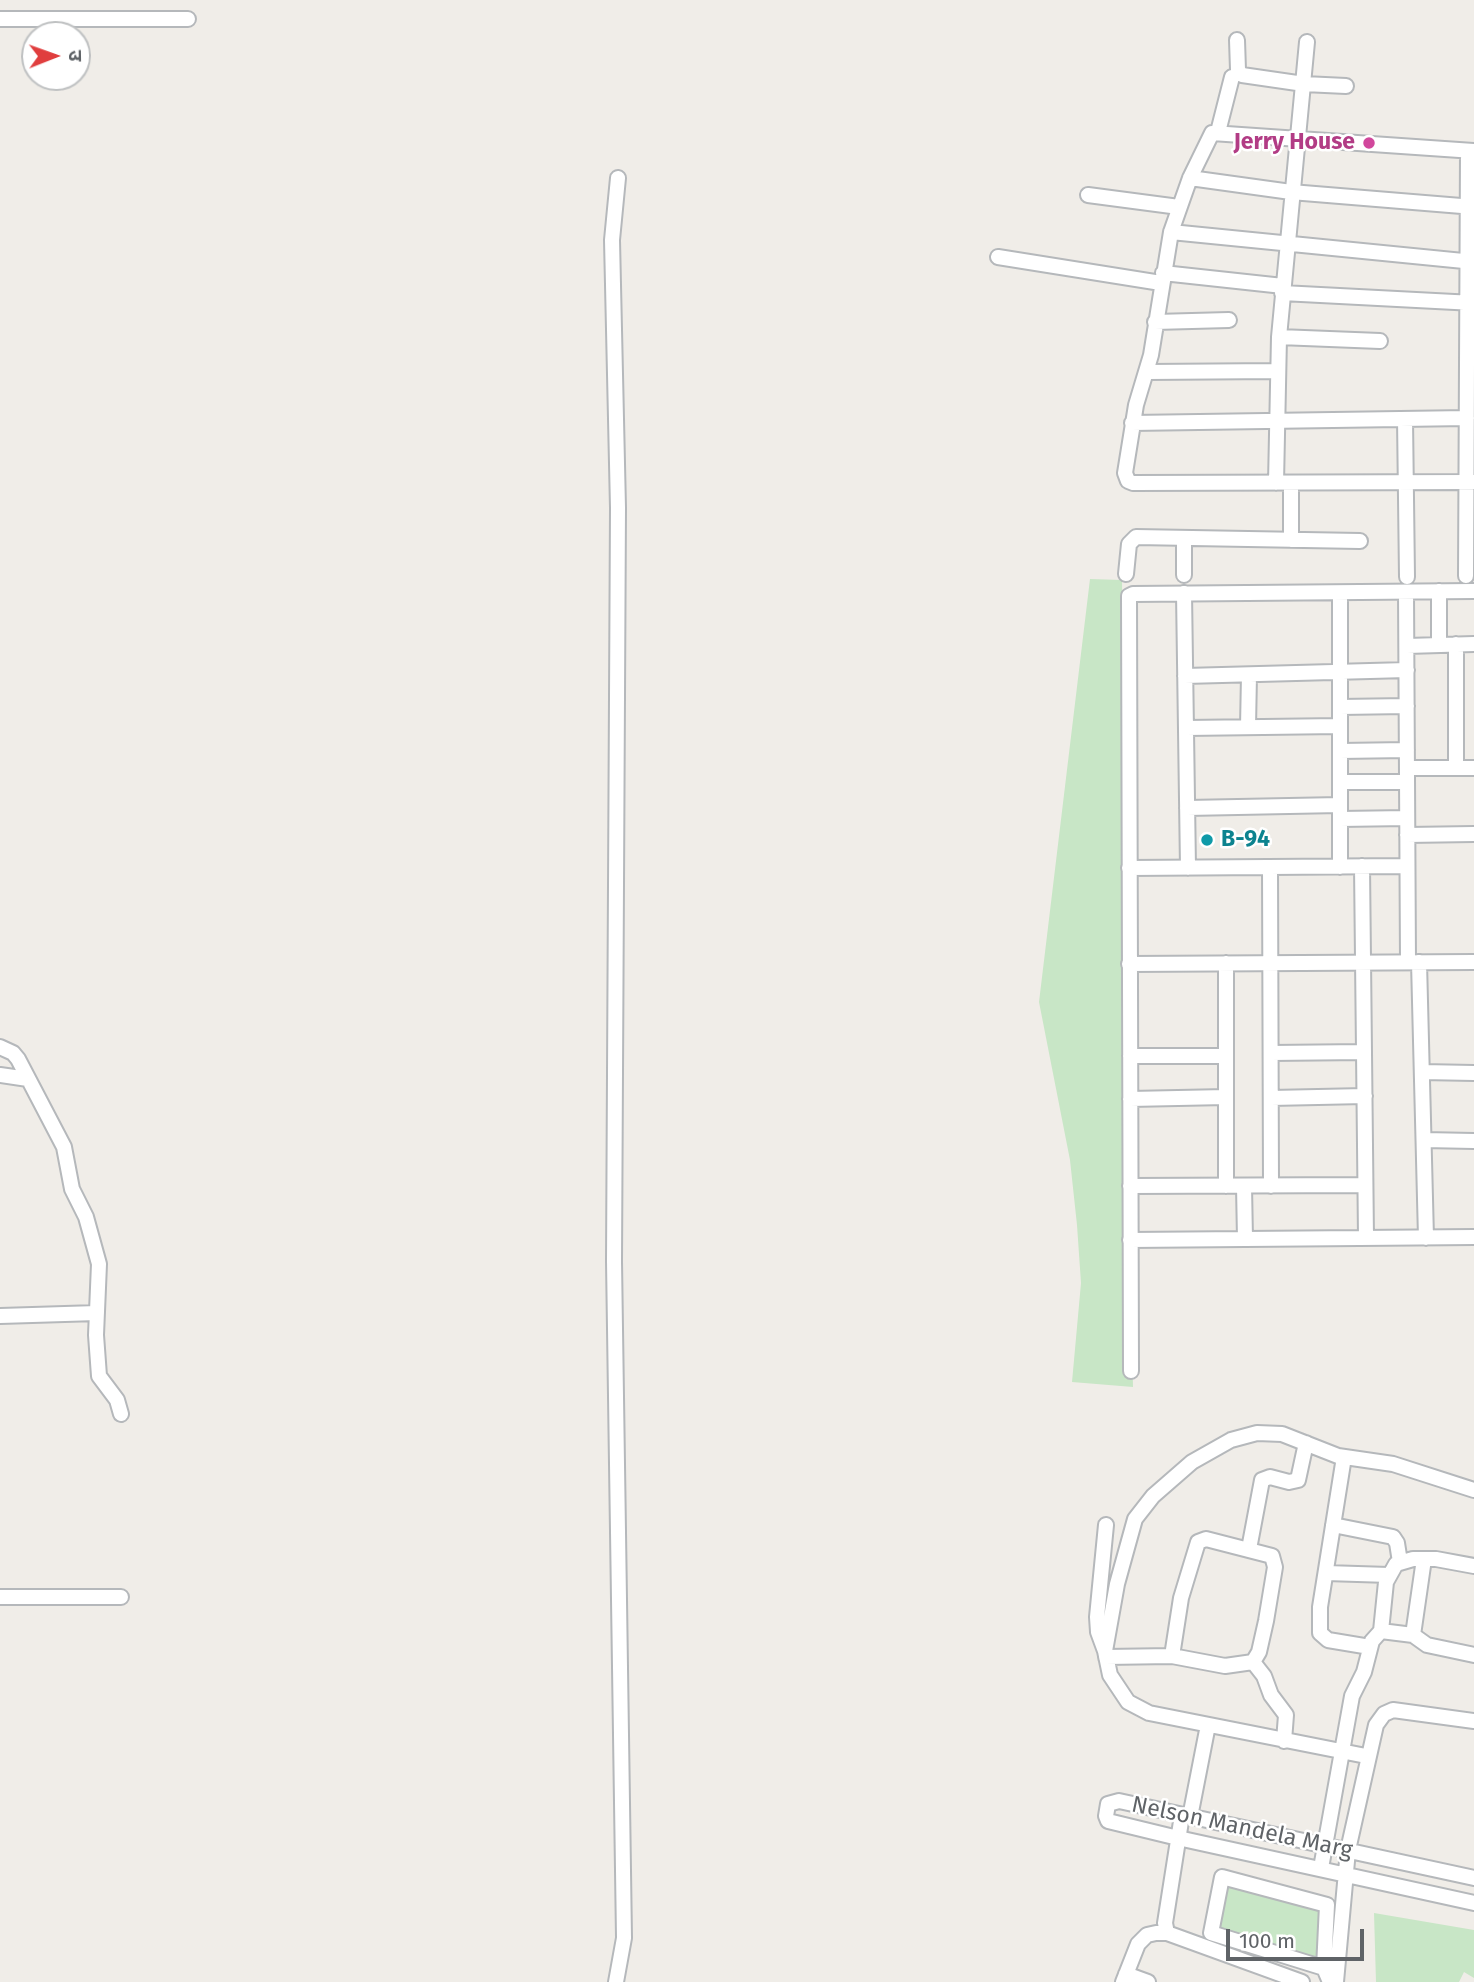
<!DOCTYPE html>
<meta charset="utf-8">
<style>
body{margin:0}
#map{position:relative;width:1474px;height:1982px;overflow:hidden;background:#f0ede8;font-family:"Fira Sans","Noto Sans Devanagari",sans-serif}
canvas{display:block}
.north{position:absolute;left:21px;top:21px;width:70px;height:70px;box-sizing:border-box;background:#fff;border:2px solid #bfc1c2;border-radius:50%;rotate:89deg;font-size:19px;font-weight:700;line-height:28px;text-align:center;color:#5f6367}
.north::after{content:'';display:block;margin:auto;width:24px;height:32px;background:#e03e3e;clip-path:polygon(50% 0,100% 100%,50% 72%,0 100%)}
.scale{position:absolute;left:1226px;top:1929px;width:138px;height:32px;box-sizing:border-box;border:4px solid #5f6367;border-top:0;padding-left:9px;font-size:21px;line-height:24px;white-space:nowrap;color:#5f6367;-webkit-text-stroke:5px #fff;paint-order:stroke}
</style>
<div id="map">
<canvas width="1474" height="1982"></canvas>
<div class="north">उ</div>
<div class="scale">100 m</div>
</div>
<script>
const ctx = document.querySelector('canvas').getContext('2d');
ctx.lineJoin = 'round';
function fillPath(path, color) {
  ctx.fillStyle = color;
  ctx.fill(path, 'evenodd');
}
function shape(rows) {
  const path = new Path2D();
  for (const r of rows) {
    path.moveTo(r[0], r[1]);
    for (let i = 2; i < r.length; i += 2) path.lineTo(r[i], r[i + 1]);
  }
  return path;
}
function trace(path, color, width, dash) {
  ctx.strokeStyle = color;
  ctx.lineWidth = width;
  ctx.lineCap = dash ? 'butt' : 'round';
  ctx.setLineDash(dash || []);
  ctx.stroke(path);
}
function drawText(font, color, halo, rows, align = 'center') {
  ctx.font = font + ' "Fira Sans",sans-serif';
  ctx.lineWidth = 5;
  ctx.setLineDash([]);
  ctx.textBaseline = 'middle';
  ctx.strokeStyle = halo;
  ctx.fillStyle = color;
  for (const [text, x, y, turn = 0] of rows) {
    ctx.save();
    ctx.translate(x, y);
    ctx.rotate((+turn || 0) * Math.PI / 180);
    ctx.textAlign = isNaN(turn) ? turn : align;
    if (halo) ctx.strokeText(text, 0, 0);
    ctx.fillText(text, 0, 0);
    ctx.restore();
  }
}
fillPath(shape([
 [1090,579,1122,580,1127,1138,1133,1387,1072,1382,1081,1283,1077,1225,1070,1160,1039,1002],
 [1223,1872,1334,1899,1323,1972,1210,1936],
 [1374,1913,1474,1930,1474,1978,1464,1972,1459,1982,1376,1982]
]), '#c8e6c6');
const minor = shape([
 [0,19,188,19],
 [1237,40,1238,70,1242,75,1304,84,1346,86],
 [1218,132,1232,77],
 [1474,151,1212,133,1190,178,1171,232,1151,355,1136,405,1125,473,1128,481,1133,483,1474,482],
 [1190,178,1291,192,1474,207],
 [1088,195,1179,207],
 [1171,232,1474,262],
 [998,257,1161,283],
 [1163,273,1283,286],
 [1282,293,1474,303],
 [1155,322,1229,320],
 [1279,337,1380,341],
 [1147,372,1278,371],
 [1405,419,1407,577],
 [1132,423,1467,418],
 [1276,483,1279,337,1307,42],
 [1291,483,1291,540],
 [1126,574,1129,544,1136,537,1360,541],
 [1184,575,1184,538],
 [1466,576,1468,152],
 [1406,592,1408,962],
 [1184,593,1188,868],
 [1439,645,1439,591],
 [1407,646,1474,644],
 [1185,676,1407,670],
 [1340,707,1407,706],
 [1248,727,1249,675],
 [1186,728,1340,726],
 [1340,751,1407,750],
 [1407,768,1474,768],
 [1456,768,1456,644],
 [1340,782,1407,782],
 [1187,808,1340,805],
 [1340,819,1407,818],
 [1407,835,1474,834],
 [1362,866,1366,1238],
 [1270,867,1271,1186],
 [1340,867,1340,593],
 [1129,868,1407,866],
 [1419,962,1426,1238],
 [1226,963,1226,1186],
 [1129,964,1474,962],
 [0,1047,13,1053,18,1059,64,1147,72,1189,86,1217,99,1264,96,1335,99,1376,117,1400,121,1414],
 [1271,1053,1364,1052],
 [1130,1056,1226,1056],
 [1422,1072,1474,1073],
 [0,1075,28,1079],
 [1271,1098,1365,1096],
 [1130,1099,1226,1097],
 [1424,1140,1474,1141],
 [1130,1186,1365,1185],
 [1244,1186,1245,1239],
 [1130,1240,1474,1237],
 [0,1316,97,1313],
 [1131,1371,1129,596,1133,594,1474,591],
 [1344,1457,1320,1607,1320,1633,1328,1640,1370,1647],
 [1333,1525,1393,1537,1397,1543,1400,1562],
 [1249,1549,1262,1480,1270,1477,1289,1482,1298,1480,1306,1443],
 [1424,1559,1413,1635,1427,1645,1474,1655],
 [1326,1573,1389,1575],
 [0,1597,121,1597],
 [1381,1631,1386,1582,1396,1564,1413,1559,1436,1559,1474,1566],
 [1105,1651,1098,1632,1097,1617,1106,1525],
 [1106,1657,1172,1656,1225,1666,1253,1662,1259,1652,1266,1621,1275,1567,1272,1556,1206,1539,1198,1542,1181,1598,1172,1656],
 [1253,1662,1264,1676,1271,1695,1286,1715,1284,1741],
 [1366,1756,1149,1713,1128,1702,1110,1675,1105,1651,1117,1584,1135,1519,1153,1496,1192,1462,1231,1440,1257,1433,1282,1434,1338,1456,1393,1464,1474,1490],
 [1190,1817,1208,1725],
 [1321,1868,1352,1696,1364,1672,1372,1641,1381,1631,1413,1635],
 [1474,1878,1119,1801,1108,1804,1106,1816,1108,1821,1178,1838,1474,1903],
 [1167,1933,1165,1923,1182,1815],
 [1324,1968,1211,1933,1222,1877,1327,1905,1324,1968,1330,1982],
 [1126,1974,1148,1982],
 [616,1982,624,1938,614,1261,618,508,612,240,618,178],
 [1123,1982,1138,1944,1147,1935,1156,1933,1167,1933,1302,1982],
 [1336,1982,1348,1850,1376,1725,1384,1714,1393,1710,1474,1721]
]);
trace(minor, '#b5b8bb', 18);
trace(minor, '#fff', 14);
for (const [x, y, r, color] of [
 [1369,143,7,"#d1479c"],
 [1207,840,7,"#0f9aa8"]
]) {
  const dot = new Path2D();
  dot.arc(x, y, r, 0, 2 * Math.PI);
  ctx.fillStyle = color;
  ctx.fill(dot);
  trace(dot, '#fff', 2.5);
}
drawText('bold 23px', '#b23c85', '#fff', [
 ["Jerry House",1355,143]
], 'right');
drawText('bold 23px', '#0d838f', '#fff', [
 ["B-94",1221,840]
], 'left');
drawText('23px', '#5f6367', '#fff', [
 ["Nelson Mandela Marg",1242,1828,12]
]);
</script>
